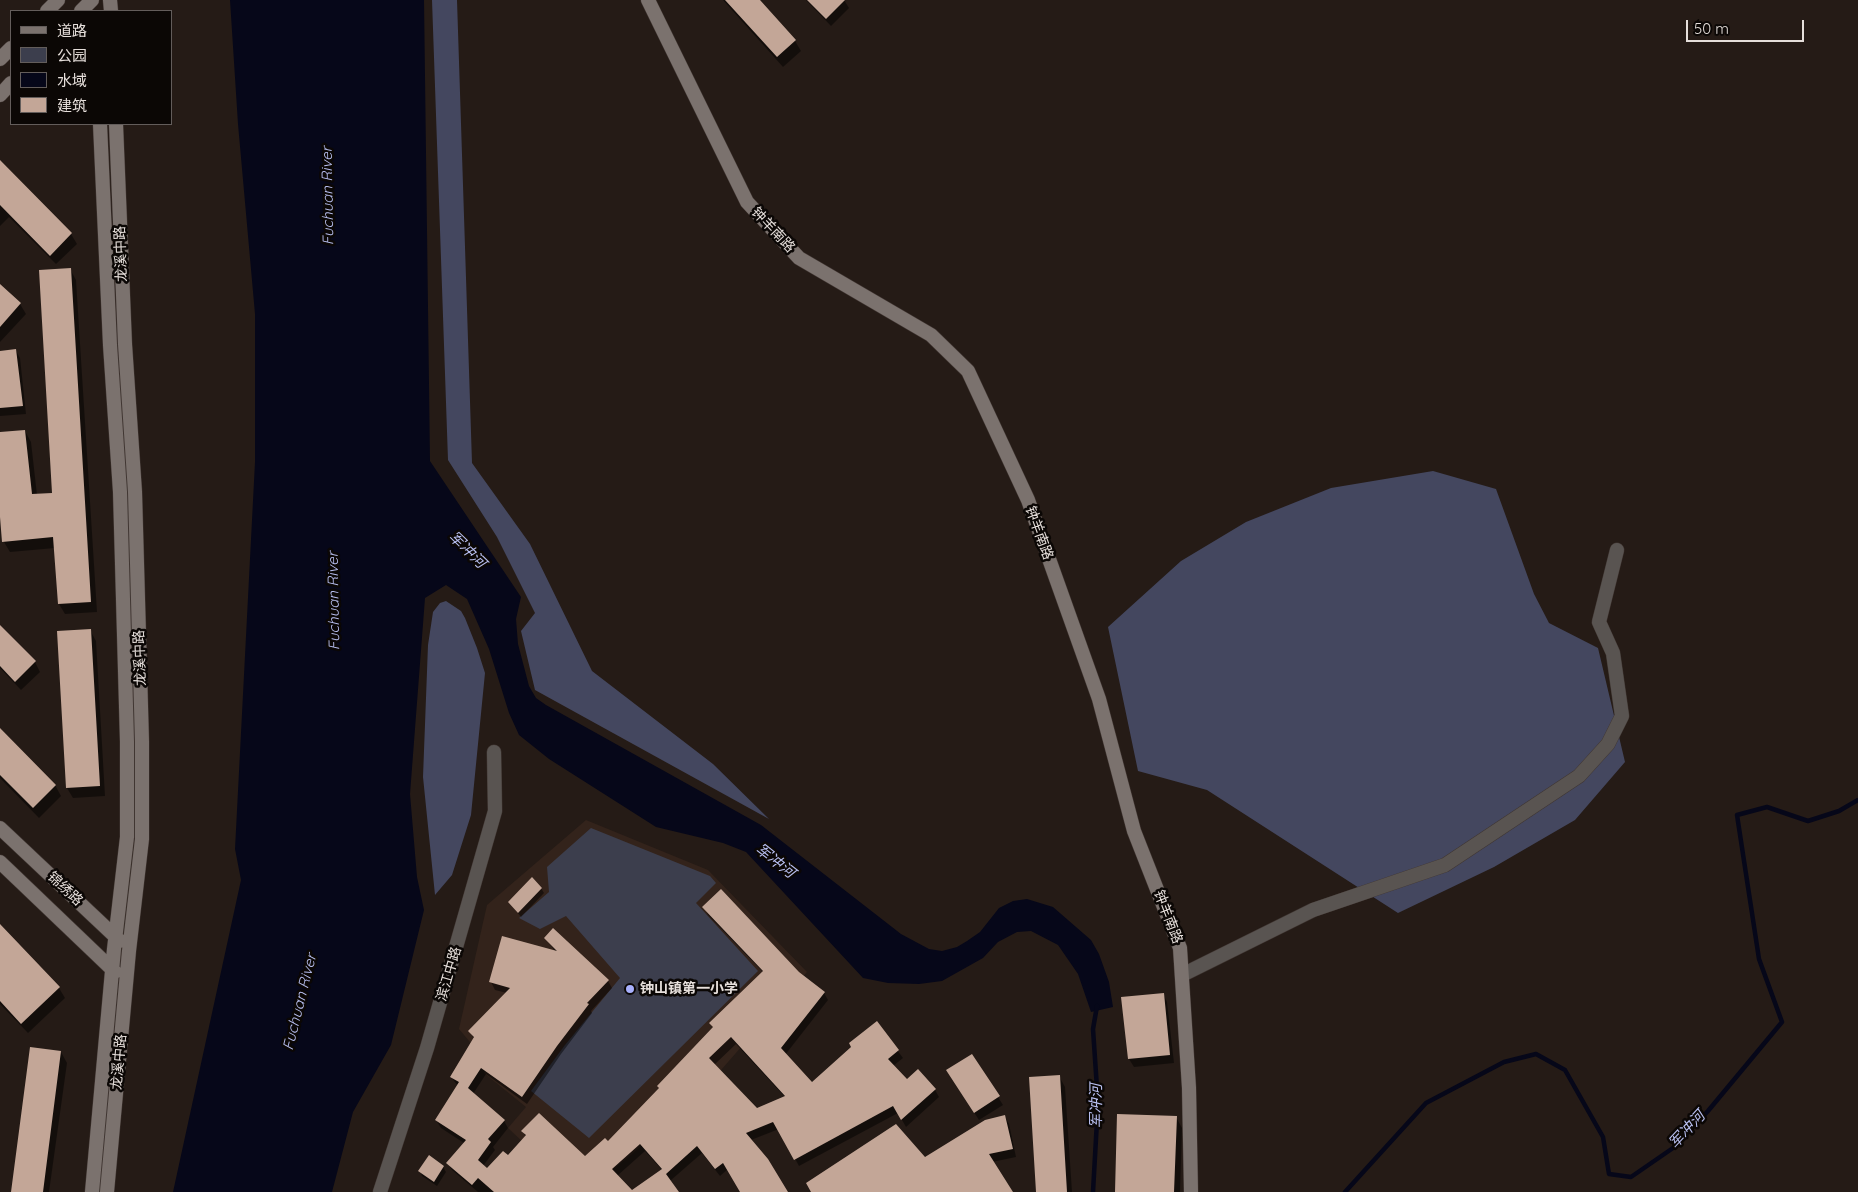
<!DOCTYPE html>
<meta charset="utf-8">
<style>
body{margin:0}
#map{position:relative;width:1858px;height:1192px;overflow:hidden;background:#251b16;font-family:Quicksand,"Noto Sans SC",sans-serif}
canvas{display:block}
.legend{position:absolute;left:10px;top:10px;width:162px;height:115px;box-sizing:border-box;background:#0b0705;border:1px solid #635d5b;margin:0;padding:6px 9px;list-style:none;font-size:15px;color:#e6dfdb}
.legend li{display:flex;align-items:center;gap:10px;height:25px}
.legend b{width:25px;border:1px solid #635d5b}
.scale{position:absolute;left:1686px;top:20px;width:118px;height:22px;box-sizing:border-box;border:2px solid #e6dfdb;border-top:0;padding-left:6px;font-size:15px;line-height:18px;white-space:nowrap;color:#e6dfdb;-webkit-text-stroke:4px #0b0705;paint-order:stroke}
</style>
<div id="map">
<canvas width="1858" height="1192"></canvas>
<ul class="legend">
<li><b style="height:6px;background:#7b726e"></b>道路</li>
<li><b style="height:14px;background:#3c3e4d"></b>公园</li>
<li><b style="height:14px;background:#060719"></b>水域</li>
<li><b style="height:14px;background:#c3a697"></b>建筑</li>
</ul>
<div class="scale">50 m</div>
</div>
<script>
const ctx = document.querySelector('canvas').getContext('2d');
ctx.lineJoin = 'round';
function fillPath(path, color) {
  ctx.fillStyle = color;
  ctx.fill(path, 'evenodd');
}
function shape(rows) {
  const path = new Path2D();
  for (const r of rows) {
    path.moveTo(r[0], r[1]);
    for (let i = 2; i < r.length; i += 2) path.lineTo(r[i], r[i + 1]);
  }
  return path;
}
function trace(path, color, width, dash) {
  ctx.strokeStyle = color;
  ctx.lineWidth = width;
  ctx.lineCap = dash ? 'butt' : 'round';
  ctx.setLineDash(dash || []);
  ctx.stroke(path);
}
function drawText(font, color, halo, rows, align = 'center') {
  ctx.font = font + ' Quicksand,"Noto Sans SC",sans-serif';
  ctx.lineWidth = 5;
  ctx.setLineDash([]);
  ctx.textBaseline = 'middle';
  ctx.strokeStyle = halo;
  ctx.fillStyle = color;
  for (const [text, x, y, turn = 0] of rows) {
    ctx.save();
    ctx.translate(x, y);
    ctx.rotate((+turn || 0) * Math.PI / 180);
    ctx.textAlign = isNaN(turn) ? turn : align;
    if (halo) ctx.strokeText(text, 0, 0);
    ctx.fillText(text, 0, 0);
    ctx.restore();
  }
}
fillPath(shape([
 [586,820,708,870,807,972,700,1094,631,1155,585,1192,576,1192,508,1128,526,1107,484,1073,490,1066,459,1029,487,905]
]), '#33231b');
fillPath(shape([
 [591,828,710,876,716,883,696,903,758,971,589,1138,531,1091,565,1045,620,978,566,916,540,929,519,918,549,892,547,867]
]), '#3c3e4d');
fillPath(shape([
 [432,0,457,0,472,463,530,544,592,671,713,764,769,819,535,690,521,631,535,613,497,537,448,460],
 [1433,471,1496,489,1534,594,1549,623,1598,648,1625,762,1575,820,1494,867,1398,913,1207,790,1138,771,1108,627,1181,561,1246,522,1331,488],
 [446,601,461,611,465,618,477,648,485,673,471,815,452,875,435,895,423,777,428,645,433,612,440,603]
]), '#44475f');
fillPath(shape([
 [230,0,424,0,430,461,521,597,516,619,518,644,529,686,536,698,546,705,761,825,901,934,929,949,942,951,957,947,967,941,980,932,999,908,1013,901,1027,899,1053,907,1091,940,1099,954,1109,982,1113,1007,1091,1012,1078,974,1058,945,1031,931,1017,932,998,942,983,958,942,981,919,984,888,983,863,978,746,852,723,843,656,827,549,759,519,735,509,713,489,649,467,599,446,585,425,598,410,794,417,877,424,910,391,1045,353,1112,332,1192,173,1192,241,880,235,849,255,462,255,314,238,124]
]), '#060719');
fillPath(shape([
 [723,0,758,0,795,41,801,51,783,67],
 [806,0,844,0,849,8,831,26],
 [0,171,71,234,77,244,56,264,9,217,0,226],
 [70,269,76,280,97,612,65,614,59,604,55,548,10,552,4,542,0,504,0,433,25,431,31,442,37,495,53,494],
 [0,286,20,304,26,314,0,342],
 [16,351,20,358,26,414,0,416,0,352],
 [0,627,35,662,40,672,21,690,0,668],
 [90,630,96,641,105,796,73,798,67,788],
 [0,730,55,785,61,796,39,818,0,778],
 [541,888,544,893,521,917,509,902],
 [704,907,824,993,828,1000,785,1055,812,1083,877,1023,903,1058,893,1066,907,1081,935,1090,939,1097,906,1127,898,1113,799,1166,779,1129,751,1140,786,1192,742,1192,728,1169,720,1176,702,1153,670,1181,678,1192,478,1192,452,1170,448,1163,464,1143,441,1128,436,1120,458,1086,451,1077,474,1039,470,1031,507,993,495,990,491,982,556,952,545,938,608,981,612,988,591,1011,592,1013,561,1054,527,1104,486,1074,473,1094,504,1121,508,1128,493,1147,495,1150,483,1166,487,1170,508,1157,526,1137,523,1132,585,1157,608,1143,660,1089,764,973,708,915],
 [736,1044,785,1097,757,1109,714,1065],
 [645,1151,662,1170,632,1191,617,1176],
 [0,926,59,988,65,998,28,1033,0,1004],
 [1163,994,1167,1002,1174,1063,1134,1067,1129,1059,1123,999],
 [61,1052,67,1063,49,1192,12,1192],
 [972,1056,1003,1105,979,1120,952,1078],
 [1059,1076,1065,1087,1072,1192,1037,1192],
 [1005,1117,1009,1124,1016,1157,992,1162,1011,1192,812,1192,924,1159],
 [1176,1117,1182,1128,1180,1192,1116,1192],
 [443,1167,446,1172,437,1186,422,1176,420,1171]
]), '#0007');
trace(shape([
 [1093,1192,1098,1103,1093,1029,1097,1006],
 [1345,1192,1426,1103,1504,1062,1536,1054,1565,1070,1603,1137,1609,1174,1631,1177,1673,1148,1708,1111,1782,1022,1759,959,1737,815,1767,807,1808,821,1839,811,1858,800]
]), '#060719', 4.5);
fillPath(shape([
 [725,0,760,0,796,40,777,57],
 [807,0,845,0,826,19],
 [0,160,72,233,50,256,0,205],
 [71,268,91,602,58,604,53,537,2,542,0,517,0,432,25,430,32,494,52,493,39,270],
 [0,284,21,303,0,327],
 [16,349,23,406,0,408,0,351],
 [0,625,36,661,15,682,0,666],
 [91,629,100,786,66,788,57,631],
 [0,728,56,785,33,808,0,775],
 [532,877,542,888,518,913,508,902],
 [721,889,799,972,825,992,781,1048,812,1082,851,1047,849,1043,877,1021,899,1050,888,1059,907,1079,918,1069,936,1089,901,1120,893,1106,794,1160,773,1122,746,1133,768,1159,788,1192,740,1192,723,1163,715,1169,697,1146,666,1174,679,1192,494,1192,478,1178,472,1185,446,1163,466,1140,435,1120,459,1082,450,1077,474,1037,468,1031,510,988,489,982,502,936,557,951,544,938,553,928,609,980,587,1003,589,1004,557,1046,522,1097,481,1068,468,1088,505,1120,488,1139,491,1142,478,1160,487,1168,503,1151,508,1155,526,1135,521,1131,539,1113,585,1156,605,1138,608,1141,659,1088,657,1086,713,1027,709,1023,763,971,702,907],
 [731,1037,785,1096,757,1108,709,1058],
 [640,1144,662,1169,632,1190,612,1169],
 [0,924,60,987,21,1024,0,1001],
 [1164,993,1170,1055,1128,1059,1121,997],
 [30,1047,61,1051,43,1192,11,1192],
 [972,1054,1000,1096,974,1113,946,1070],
 [1060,1075,1067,1192,1036,1192,1029,1077],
 [1117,1114,1177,1116,1174,1192,1115,1192],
 [1005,1115,1013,1149,989,1154,1013,1192,811,1192,806,1183,896,1124,925,1157,985,1120],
 [429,1155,444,1166,434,1182,418,1171]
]), '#c3a697');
const minor = shape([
 [1182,975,1313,910,1445,865,1579,776,1608,744,1622,716,1613,653,1599,622,1617,550]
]);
const tertiary = shape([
 [380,1192,427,1048,495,811,494,752]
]);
const secondary = shape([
 [110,0,111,11],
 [648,0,747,202,799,258,931,335,968,371,1028,500,1099,699,1134,831,1180,948,1189,1088,1191,1192],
 [47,11,58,0],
 [81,11,92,0],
 [0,59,11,48],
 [0,95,11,83],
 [0,828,120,941],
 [0,862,115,972],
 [92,1192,114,949,127,837,127,742,120,492,110,345,100,124],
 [107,1192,129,951,142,839,142,742,135,492,125,344,116,124]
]);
trace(minor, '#403632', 15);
trace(tertiary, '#403632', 15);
trace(secondary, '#403632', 15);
trace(minor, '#595451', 14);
trace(tertiary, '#595451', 14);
trace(secondary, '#7b726e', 14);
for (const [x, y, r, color] of [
 [630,989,5,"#a8b0fc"]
]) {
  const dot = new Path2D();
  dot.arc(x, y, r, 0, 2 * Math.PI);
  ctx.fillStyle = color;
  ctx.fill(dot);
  trace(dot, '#0b0705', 2);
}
drawText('14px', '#e6dfdb', '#0b0705', [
 ["钟羊南路",773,230,47],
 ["龙溪中路",121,254,-92],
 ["钟羊南路",1039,533,70],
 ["龙溪中路",140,658,-92],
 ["锦绣路",65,889,43],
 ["钟羊南路",1168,917,69],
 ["滨江中路",449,974,-74],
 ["龙溪中路",119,1062,-85]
]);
drawText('bold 14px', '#e6dfdb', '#0b0705', [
 ["钟山镇第一小学",640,989]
], 'left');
drawText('italic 15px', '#b8bff0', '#0b0705', [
 ["Fuchuan River",328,196,-91],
 ["军冲河",467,550,44],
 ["Fuchuan River",334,601,-91],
 ["军冲河",775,861,38],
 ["Fuchuan River",300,1002,-76],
 ["军冲河",1096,1106,-90],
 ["军冲河",1687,1130,-47]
]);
</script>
